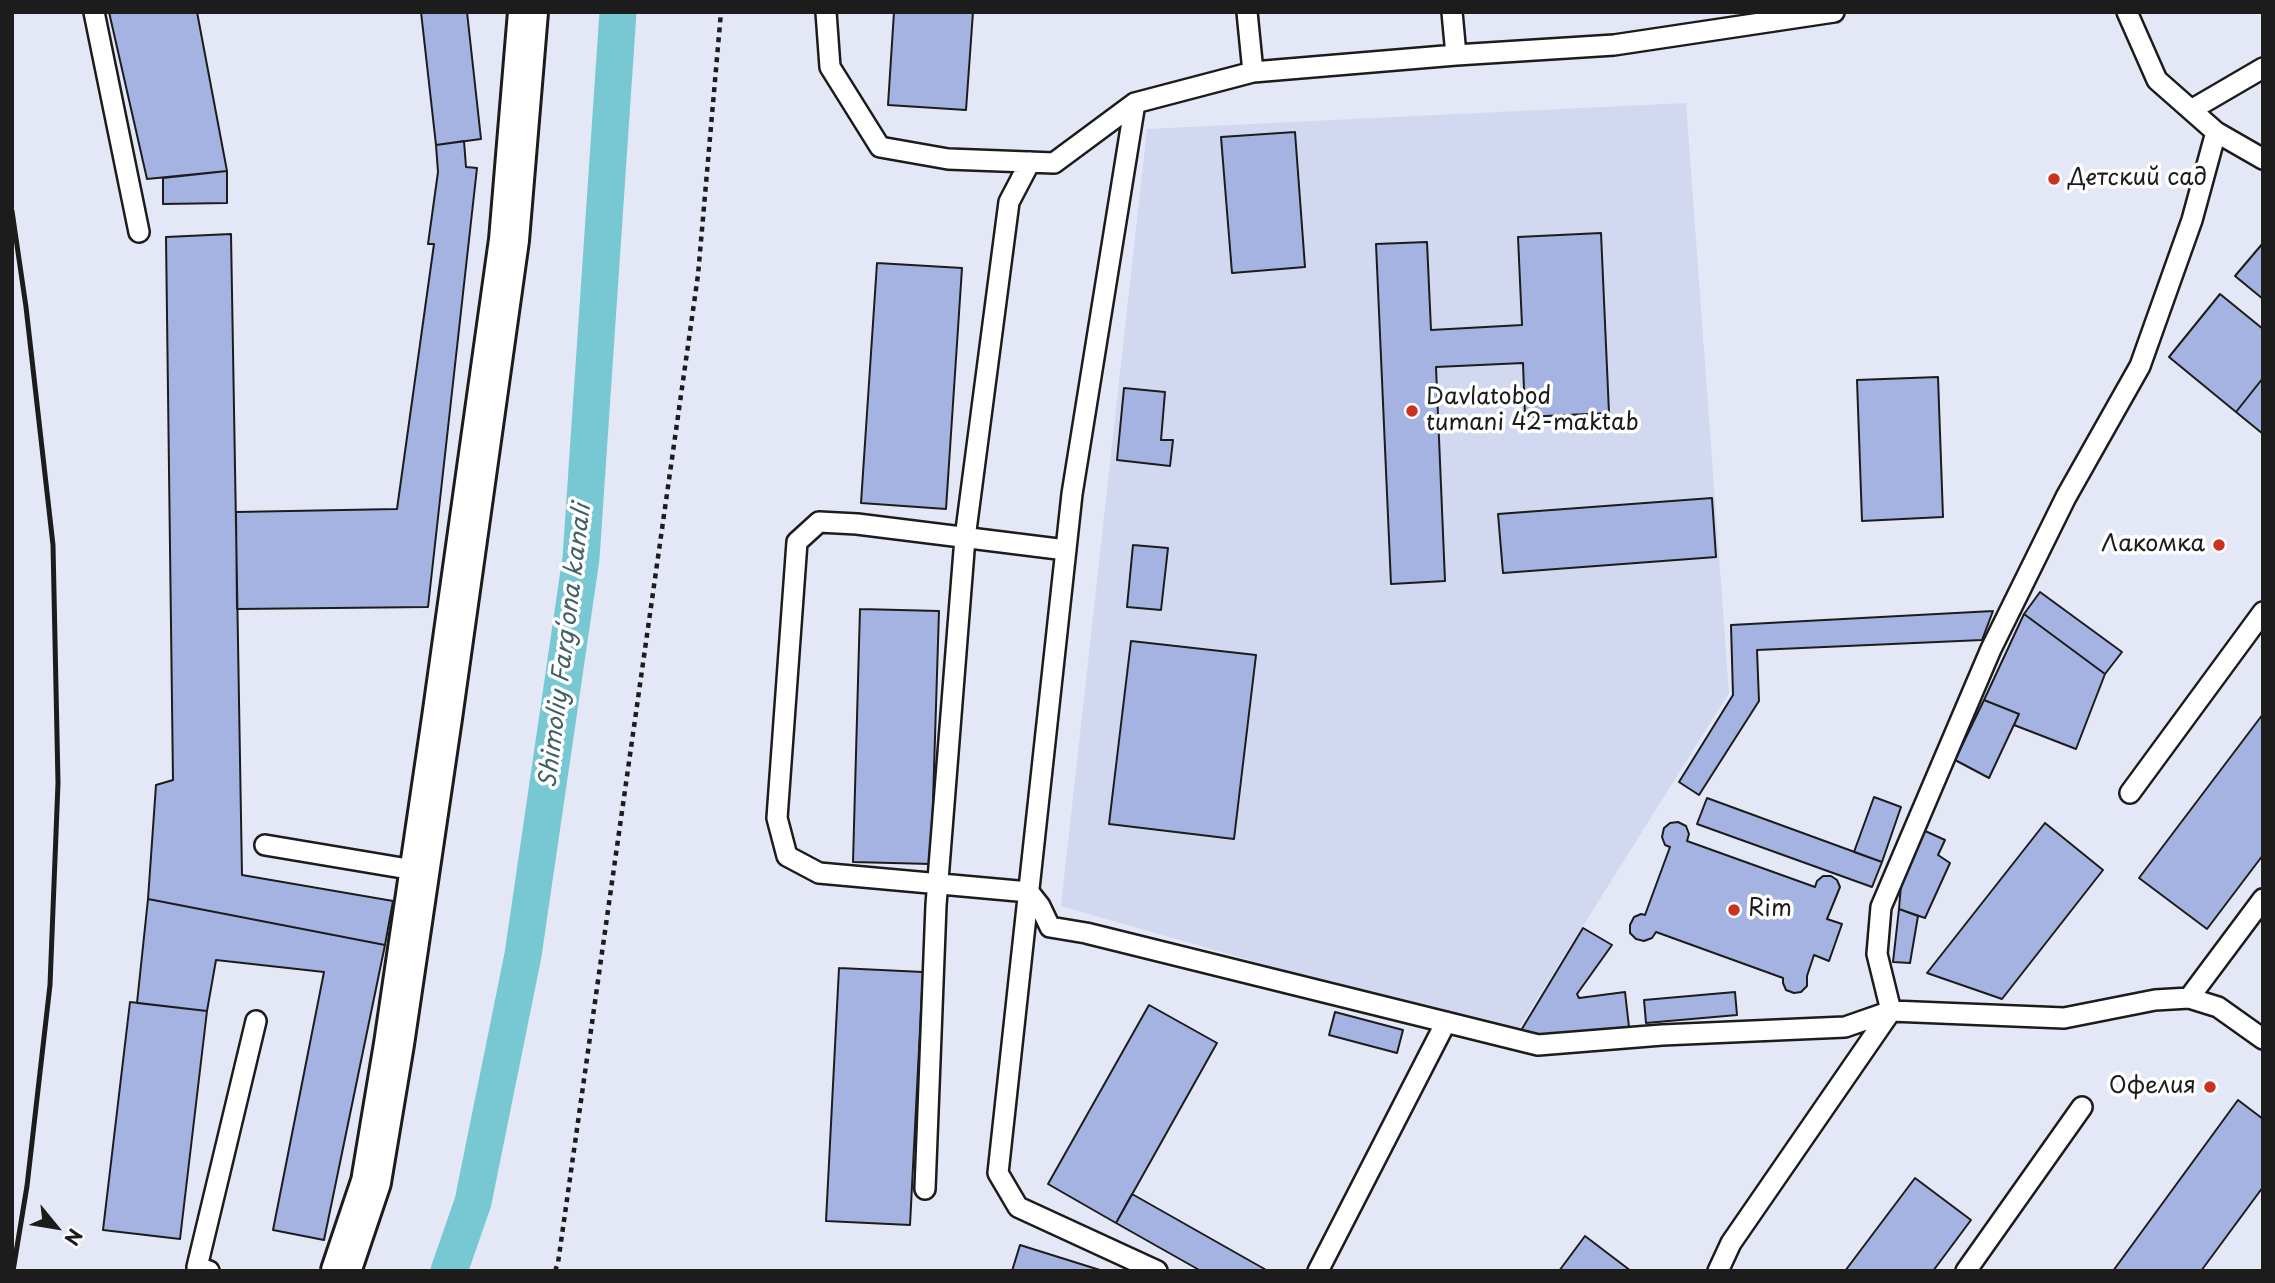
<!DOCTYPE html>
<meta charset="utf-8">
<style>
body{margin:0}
#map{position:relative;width:2275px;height:1283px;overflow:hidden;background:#e4e8f6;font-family:"Playpen Sans",sans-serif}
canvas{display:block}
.frame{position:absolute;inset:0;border:14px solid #1c1c1c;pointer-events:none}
.north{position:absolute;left:21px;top:1192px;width:70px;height:70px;-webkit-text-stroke:5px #fff;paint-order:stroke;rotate:120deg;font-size:19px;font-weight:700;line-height:28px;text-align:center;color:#1c1c1c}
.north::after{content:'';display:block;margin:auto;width:24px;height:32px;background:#1c1c1c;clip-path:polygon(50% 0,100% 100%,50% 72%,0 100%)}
</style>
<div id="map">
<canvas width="2275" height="1283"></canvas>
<div class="frame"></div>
<div class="north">N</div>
</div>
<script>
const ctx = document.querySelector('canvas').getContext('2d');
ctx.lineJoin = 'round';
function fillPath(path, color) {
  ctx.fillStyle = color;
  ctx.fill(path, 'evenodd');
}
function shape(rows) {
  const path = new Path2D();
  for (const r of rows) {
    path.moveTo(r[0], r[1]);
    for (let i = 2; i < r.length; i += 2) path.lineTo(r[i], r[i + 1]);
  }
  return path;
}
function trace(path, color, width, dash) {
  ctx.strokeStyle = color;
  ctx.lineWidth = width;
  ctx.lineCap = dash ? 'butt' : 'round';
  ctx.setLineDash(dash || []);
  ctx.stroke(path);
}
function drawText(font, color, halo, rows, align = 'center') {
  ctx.font = font + ' "Playpen Sans",sans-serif';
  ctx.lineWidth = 7;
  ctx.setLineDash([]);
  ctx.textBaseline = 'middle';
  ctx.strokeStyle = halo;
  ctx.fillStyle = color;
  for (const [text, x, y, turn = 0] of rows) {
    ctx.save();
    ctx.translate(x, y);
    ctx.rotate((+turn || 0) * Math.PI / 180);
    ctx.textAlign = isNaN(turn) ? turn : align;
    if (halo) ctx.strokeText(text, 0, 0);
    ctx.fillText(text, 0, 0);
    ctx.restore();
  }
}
fillPath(shape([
 [1686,103,1729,693,1514,1036,1061,906,1147,129]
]), '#d1d8f0');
trace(shape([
 [449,1271,473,1202,523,955,581,558,618,12]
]), '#78c8d3', 37);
const building = shape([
 [109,12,197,12,227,171,147,179,109,12],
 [421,12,467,12,481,139,436,145,421,12],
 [894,12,973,12,966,110,888,105,894,12],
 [1295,132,1305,267,1232,273,1221,137,1295,132],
 [464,141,466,167,477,168,428,607,237,609,236,512,397,509,434,244,428,244,438,172,436,145,464,141],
 [227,171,227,203,163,204,163,178,227,171],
 [1601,233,1609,413,1525,417,1523,363,1436,367,1445,581,1391,584,1376,244,1427,242,1431,330,1522,325,1518,237,1601,233],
 [231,234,242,875,393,901,385,945,148,899,156,785,173,780,166,237,231,234],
 [2263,243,2263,299,2235,276,2263,243],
 [877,263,962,268,946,509,861,503,877,263],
 [2220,294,2263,329,2263,378,2236,412,2169,357,2220,294],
 [1938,377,1943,517,1862,521,1857,380,1938,377],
 [2263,378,2263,434,2236,412,2263,378],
 [1124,388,1165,392,1161,440,1173,440,1170,466,1117,460,1124,388],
 [1712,498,1716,557,1503,573,1498,514,1712,498],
 [1133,545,1168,548,1161,610,1127,607,1133,545],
 [2040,592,2122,652,2105,674,2024,614,2040,592],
 [860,609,939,611,931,864,853,862,860,609],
 [1993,611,1982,640,1757,650,1759,701,1699,795,1679,782,1733,695,1731,625,1993,611],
 [2024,614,2105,674,2076,749,2014,725,2019,714,1984,700,2024,614],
 [1131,641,1256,655,1234,839,1109,824,1131,641],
 [1984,700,2019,714,1989,778,1955,760,1984,700],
 [2263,714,2263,855,2207,929,2139,878,2263,714],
 [1874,797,1901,807,1882,862,1854,852,1874,797],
 [1707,798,1882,862,1872,887,1697,824,1707,798],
 [1678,822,1686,826,1689,834,1687,841,1815,887,1817,881,1823,876,1831,876,1837,880,1840,887,1827,919,1842,924,1829,961,1814,955,1807,976,1807,986,1801,992,1794,993,1786,990,1783,983,1783,978,1656,932,1652,938,1644,941,1636,939,1630,933,1630,925,1634,917,1641,914,1645,915,1670,847,1665,845,1662,837,1664,828,1670,823,1678,822],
 [2045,823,2103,870,2002,999,1927,973,2045,823],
 [1923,830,1945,840,1938,855,1950,863,1925,918,1899,909,1902,872,1923,830],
 [148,899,385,945,324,1240,273,1230,324,972,216,960,207,1011,137,1003,148,899],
 [1899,909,1918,916,1910,963,1893,962,1899,909],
 [1583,928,1612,945,1577,994,1579,998,1625,992,1629,1027,1517,1037,1583,928],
 [839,968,923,972,910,1225,826,1221,839,968],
 [1735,992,1737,1015,1646,1023,1644,1000,1735,992],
 [130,1002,207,1011,180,1239,103,1230,130,1002],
 [1149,1005,1217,1043,1116,1223,1048,1184,1149,1005],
 [1335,1012,1403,1030,1397,1053,1329,1035,1335,1012],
 [2238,1100,2263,1119,2263,1187,2201,1271,2113,1271,2238,1100],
 [1915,1178,1971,1220,1933,1271,1845,1271,1915,1178],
 [1132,1194,1268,1271,1201,1271,1116,1223,1132,1194],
 [1585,1236,1631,1271,1559,1271,1585,1236],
 [1020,1245,1103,1271,1012,1271,1020,1245]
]);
fillPath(building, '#a5b3e2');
trace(building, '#1c1c1c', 2);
const lane = shape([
 [94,12,139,232],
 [826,12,830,67,880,147,948,159,1054,163,1135,103,1253,72,1456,55,1614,45,1834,12],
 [1247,12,1253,72],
 [1452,12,1456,55],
 [2127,12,2157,80,2216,132,2263,159],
 [1135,103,1072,494,998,1173,1018,1207,1157,1271],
 [2191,110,2263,68],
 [2216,132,2192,220,2140,366,2066,497,1991,649,1881,907,1877,954,1891,1011,2064,1018,2155,1000,2189,998,2218,1007,2263,1039],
 [1066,550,857,524,819,522,797,542,777,818,787,856,819,873,1029,892,1040,906,1050,927,1086,933,1538,1045,1662,1035,1845,1027,1891,1011],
 [2130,793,2263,612],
 [265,845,420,871],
 [2189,998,2263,899],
 [925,1189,936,905,965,538,1009,202,1030,162],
 [209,1271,197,1267,256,1021],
 [1318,1271,1446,1022],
 [1718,1271,1731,1243,1891,1011],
 [1966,1271,2082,1107]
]);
const street = shape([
 [341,1271,371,1182,394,1044,442,718,509,240,528,12]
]);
trace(lane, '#1c1c1c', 24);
trace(street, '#1c1c1c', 44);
trace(shape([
 [555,1271,558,1263,698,275,721,12]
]), '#1c1c1c', 4.5, [5, 5]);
trace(lane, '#fff', 19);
trace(street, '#fff', 38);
trace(shape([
 [12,211,26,307,53,545,58,783,50,985,27,1186,13,1271]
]), '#1c1c1c', 5);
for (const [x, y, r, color] of [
 [2054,179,7,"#c8321e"],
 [1412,411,7,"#c8321e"],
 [2219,545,7,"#c8321e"],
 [1734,910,7,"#c8321e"],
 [2210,1087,7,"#c8321e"]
]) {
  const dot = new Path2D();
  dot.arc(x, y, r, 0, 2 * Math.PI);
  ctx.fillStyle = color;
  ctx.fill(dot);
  trace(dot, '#fff', 2.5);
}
drawText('23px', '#1c1c1c', '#fff', [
 ["Детский сад",2068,179],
 ["Davlatobod",1426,398],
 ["tumani 42-maktab",1426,424],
 ["Лакомка",2205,545,"right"],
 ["Rim",1748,910],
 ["Офелия",2196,1087,"right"]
], 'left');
drawText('italic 24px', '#416165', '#fff', [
 ["Shimoliy Fargʻona kanali",566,646,-83]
]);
</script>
